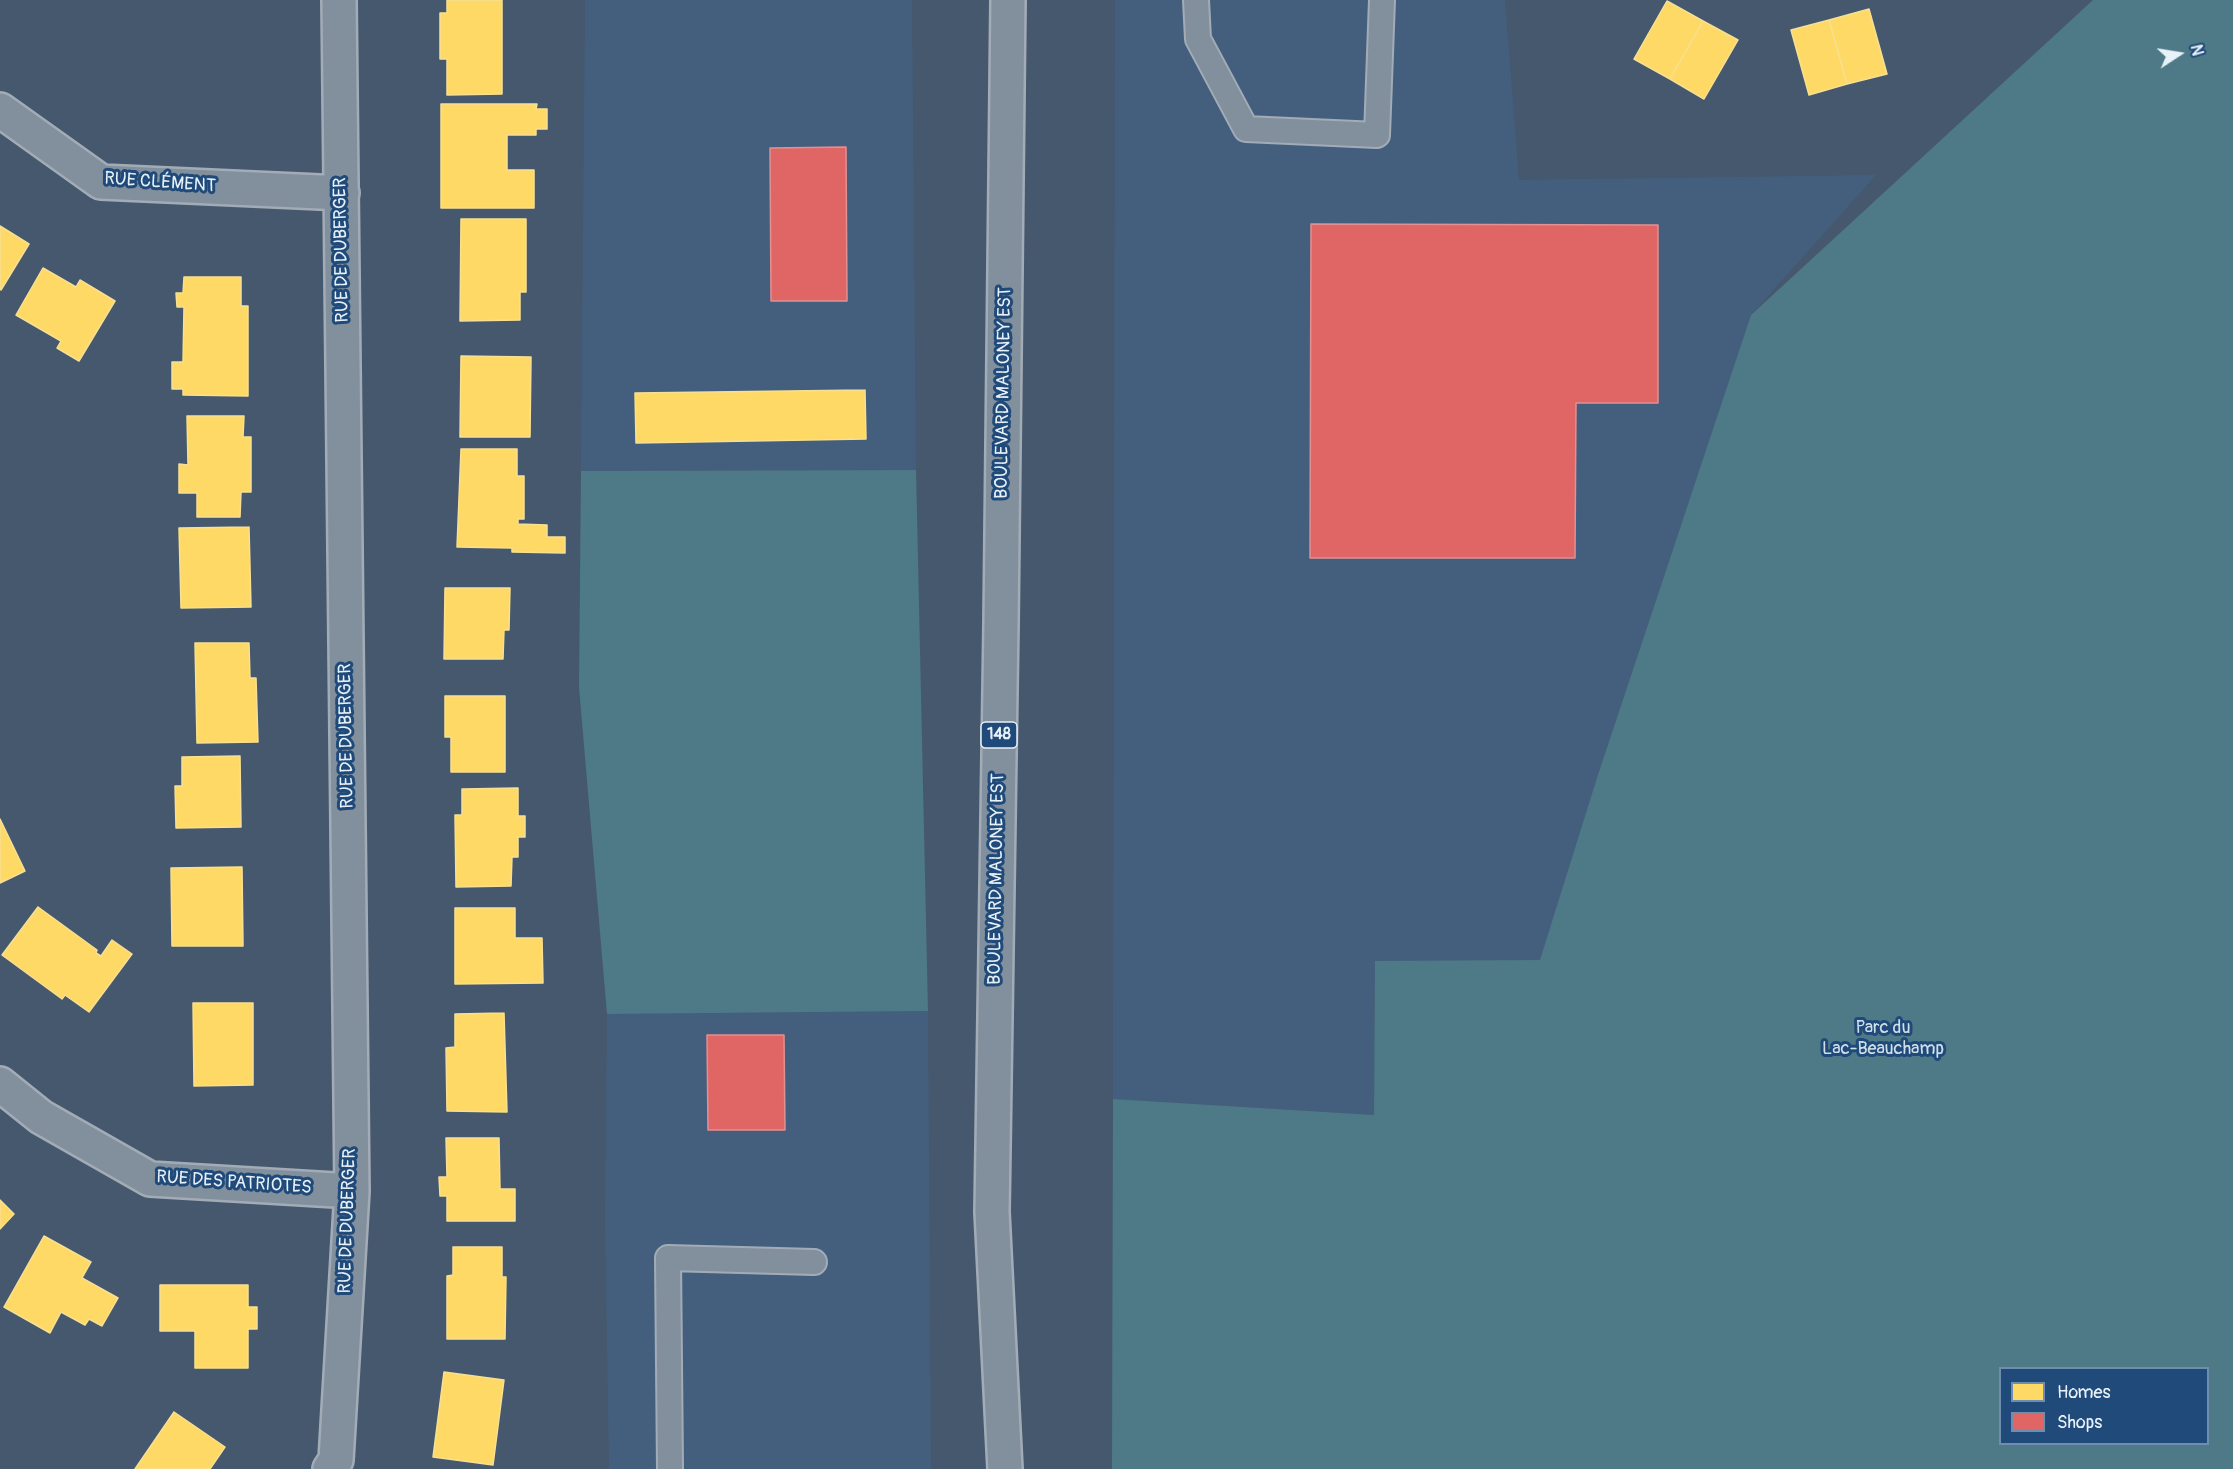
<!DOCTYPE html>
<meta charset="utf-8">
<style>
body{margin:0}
#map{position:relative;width:2233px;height:1469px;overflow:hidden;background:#46586d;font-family:Pangolin,sans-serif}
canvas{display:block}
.legend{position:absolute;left:1999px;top:1367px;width:210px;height:78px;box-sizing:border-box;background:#1f4a7a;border:2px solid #6f8dac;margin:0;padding:8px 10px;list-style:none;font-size:18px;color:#e8f1f8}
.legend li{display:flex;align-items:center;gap:12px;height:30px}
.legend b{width:30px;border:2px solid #6f8dac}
.north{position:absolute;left:2149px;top:24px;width:60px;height:60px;-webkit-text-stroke:4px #1f4a7a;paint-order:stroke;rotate:78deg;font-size:16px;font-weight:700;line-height:24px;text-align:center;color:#e8f1f8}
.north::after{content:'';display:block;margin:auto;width:21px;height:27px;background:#e8f1f8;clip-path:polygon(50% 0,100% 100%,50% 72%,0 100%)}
</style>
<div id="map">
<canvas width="2233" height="1469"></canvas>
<ul class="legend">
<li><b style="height:16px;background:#ffd966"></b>Homes</li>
<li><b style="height:16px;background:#e06666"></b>Shops</li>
</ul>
<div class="north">N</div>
</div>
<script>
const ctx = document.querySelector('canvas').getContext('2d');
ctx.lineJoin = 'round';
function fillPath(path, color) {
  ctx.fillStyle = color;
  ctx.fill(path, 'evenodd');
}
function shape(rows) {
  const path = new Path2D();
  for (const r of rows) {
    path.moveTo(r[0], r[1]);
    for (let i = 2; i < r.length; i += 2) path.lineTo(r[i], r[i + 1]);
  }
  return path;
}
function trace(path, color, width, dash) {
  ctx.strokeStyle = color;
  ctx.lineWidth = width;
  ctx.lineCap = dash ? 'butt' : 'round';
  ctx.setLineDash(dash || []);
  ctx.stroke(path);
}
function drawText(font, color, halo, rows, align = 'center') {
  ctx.font = font + ' Pangolin,sans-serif';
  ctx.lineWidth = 6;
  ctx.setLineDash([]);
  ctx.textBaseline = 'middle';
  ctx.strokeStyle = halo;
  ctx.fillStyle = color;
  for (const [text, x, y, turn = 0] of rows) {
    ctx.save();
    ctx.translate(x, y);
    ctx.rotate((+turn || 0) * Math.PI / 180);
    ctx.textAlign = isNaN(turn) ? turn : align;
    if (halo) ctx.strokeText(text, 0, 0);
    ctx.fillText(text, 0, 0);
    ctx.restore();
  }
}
fillPath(shape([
 [585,0,912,0,916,470,581,471],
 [1115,0,1505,0,1519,180,1876,175,1751,315,1540,961,1375,961,1374,1115,1113,1099],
 [928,1011,931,1469,609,1469,605,1218,607,1014]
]), '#445f7d');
fillPath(shape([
 [2093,0,2233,0,2233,1469,1112,1469,1113,1099,1374,1115,1375,961,1540,960,1597,778,1751,315],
 [2208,1368,2208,1444,2000,1444,2000,1368],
 [916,470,928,1011,607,1014,579,687,581,471]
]), '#4d7a86');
const homes = shape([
 [447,0,502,0,502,94,447,95,447,59,440,59,440,13,447,13,447,0],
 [1667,1,1703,21,1670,79,1634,59,1667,1],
 [1869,9,1887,74,1847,84,1829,20,1869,9],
 [1829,20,1847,84,1809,95,1791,30,1829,20],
 [1703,21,1738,40,1704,99,1670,79,1703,21],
 [441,104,537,104,536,109,547,109,547,129,536,129,536,135,507,135,507,170,534,170,534,208,441,208,441,104],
 [461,219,526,219,526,292,520,292,520,320,460,321,461,219],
 [0,226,29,244,1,290,0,289,0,226],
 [43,268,76,287,80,280,115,301,79,361,57,348,61,341,16,315,43,268],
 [184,277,241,277,241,306,248,306,248,396,183,395,183,389,172,389,172,362,183,362,184,307,177,307,176,293,183,293,184,277],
 [461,356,531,357,530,437,460,437,461,356],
 [865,390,866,439,636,443,635,393,865,390],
 [187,416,244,416,243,437,251,437,251,492,241,492,240,517,197,517,197,493,179,493,179,464,188,465,187,416],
 [461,449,517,449,517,476,524,476,524,519,518,519,518,524,547,525,547,537,565,537,565,553,512,552,512,548,457,547,461,449],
 [249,527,251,607,181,608,179,528,249,527],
 [445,588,510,588,509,630,504,630,503,659,444,659,445,588],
 [195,643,249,643,250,678,256,678,258,742,197,743,195,643],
 [445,696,505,696,505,772,451,772,451,737,445,737,445,696],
 [240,756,241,827,176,828,175,786,182,786,182,757,240,756],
 [518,788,518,816,525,816,525,837,518,837,518,857,512,857,511,886,456,887,455,815,462,815,462,789,518,788],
 [0,819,25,871,0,883,0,819],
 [242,867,243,946,172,946,171,868,242,867],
 [38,907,97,950,96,953,101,956,112,940,132,954,89,1012,65,995,62,999,2,955,38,907],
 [455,908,515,908,515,938,542,938,543,983,455,984,455,908],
 [193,1003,253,1003,253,1085,194,1086,193,1003],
 [504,1013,507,1112,447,1111,446,1048,455,1047,455,1014,504,1013],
 [446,1138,499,1138,500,1189,515,1189,515,1221,447,1221,447,1196,440,1196,439,1177,447,1177,446,1138],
 [0,1200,14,1214,0,1229,0,1200],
 [44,1236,91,1262,82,1278,118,1298,102,1326,89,1319,85,1325,61,1312,50,1333,4,1307,44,1236],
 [453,1247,502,1247,502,1277,506,1277,505,1339,447,1339,447,1276,453,1275,453,1247],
 [160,1285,248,1285,248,1307,257,1307,257,1329,248,1329,248,1368,195,1368,195,1331,160,1331,160,1285],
 [444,1372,504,1380,493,1465,433,1457,444,1372],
 [174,1412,225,1447,210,1469,135,1469,174,1412]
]);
fillPath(homes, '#ffd966');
trace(homes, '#f8e092', 1.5);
const shops = shape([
 [846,147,847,301,771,301,770,148,846,147],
 [1311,224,1658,225,1658,403,1576,403,1575,558,1310,558,1311,224],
 [707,1035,784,1035,785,1130,708,1130,707,1035]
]);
fillPath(shops, '#e06666');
trace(shops, '#e29092', 1.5);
const lane = shape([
 [1196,0,1198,39,1246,129,1377,135,1382,0],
 [670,1469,668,1258,814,1262]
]);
const street = shape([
 [0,110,101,182,342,193],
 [0,1084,41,1117,150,1179,352,1191],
 [330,1469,336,1460,352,1191,339,0]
]);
const primary = shape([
 [1005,1469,992,1212,1001,624,1008,0]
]);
trace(lane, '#a2acb7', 28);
trace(street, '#a2acb7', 38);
trace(primary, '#a2acb7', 38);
trace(lane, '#828f9c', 24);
trace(street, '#828f9c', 33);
trace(primary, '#828f9c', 33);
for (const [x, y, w] of [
 [999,735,36]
]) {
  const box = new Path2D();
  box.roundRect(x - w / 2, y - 13, w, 26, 4.5);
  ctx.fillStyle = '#1f4a7a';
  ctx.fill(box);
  trace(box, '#e8f1f8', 1.5);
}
drawText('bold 16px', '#e8f1f8', null, [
 ["148",999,735]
]);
drawText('18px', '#e8f1f8', '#1f4a7a', [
 ["RUE CLÉMENT",160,183,4],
 ["RUE DE DUBERGER",342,250,-91],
 ["BOULEVARD MALONEY EST",1004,393,-89],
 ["RUE DE DUBERGER",347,736,-91],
 ["BOULEVARD MALONEY EST",997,879,-89],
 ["RUE DES PATRIOTES",234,1183,4],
 ["RUE DE DUBERGER",348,1221,-88]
]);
drawText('18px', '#d1e0e8', '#1f4a7a', [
 ["Parc du",1883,1028],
 ["Lac-Beauchamp",1883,1049]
]);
</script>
